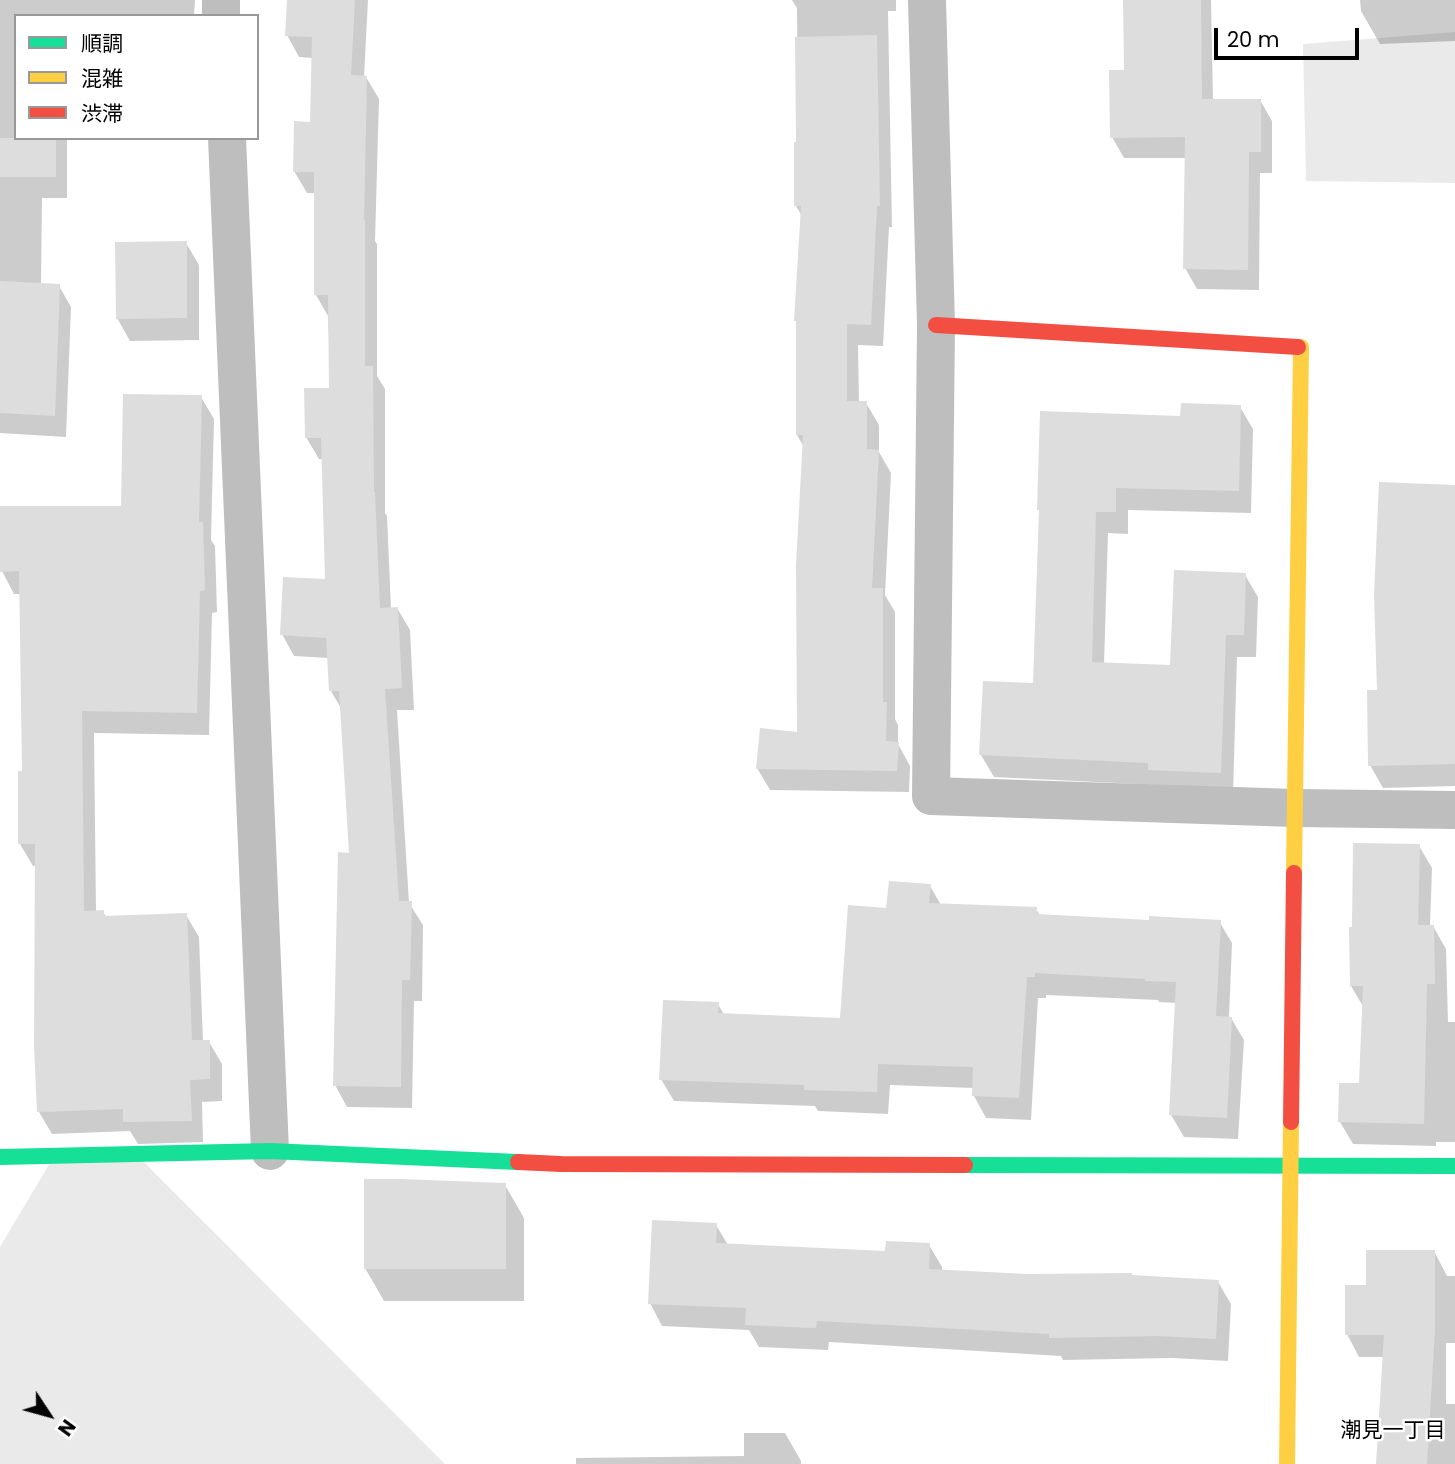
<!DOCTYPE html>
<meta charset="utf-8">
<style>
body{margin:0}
#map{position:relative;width:1455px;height:1464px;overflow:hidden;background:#fff;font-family:Poppins,"Noto Sans JP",sans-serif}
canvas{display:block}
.legend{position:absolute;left:14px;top:14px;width:245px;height:126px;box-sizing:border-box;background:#fff;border:2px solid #999;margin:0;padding:9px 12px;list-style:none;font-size:21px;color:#000}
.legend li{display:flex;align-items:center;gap:14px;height:35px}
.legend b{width:35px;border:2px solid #999}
.north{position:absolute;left:14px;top:1380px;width:70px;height:70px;-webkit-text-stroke:5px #fff;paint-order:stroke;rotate:126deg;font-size:19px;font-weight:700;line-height:28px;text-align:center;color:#000}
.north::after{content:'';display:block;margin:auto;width:24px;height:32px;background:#000;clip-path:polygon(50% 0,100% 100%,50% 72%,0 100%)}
.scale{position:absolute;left:1214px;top:28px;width:145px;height:32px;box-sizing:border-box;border:4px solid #000;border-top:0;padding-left:9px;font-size:21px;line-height:24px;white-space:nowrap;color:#000;-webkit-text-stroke:5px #fff;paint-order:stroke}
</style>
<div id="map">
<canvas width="1455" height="1464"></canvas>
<ul class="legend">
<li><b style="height:9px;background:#16e098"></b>順調</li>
<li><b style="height:9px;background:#ffcf43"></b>混雑</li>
<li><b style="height:9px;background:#f24e42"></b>渋滞</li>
</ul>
<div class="north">N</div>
<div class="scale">20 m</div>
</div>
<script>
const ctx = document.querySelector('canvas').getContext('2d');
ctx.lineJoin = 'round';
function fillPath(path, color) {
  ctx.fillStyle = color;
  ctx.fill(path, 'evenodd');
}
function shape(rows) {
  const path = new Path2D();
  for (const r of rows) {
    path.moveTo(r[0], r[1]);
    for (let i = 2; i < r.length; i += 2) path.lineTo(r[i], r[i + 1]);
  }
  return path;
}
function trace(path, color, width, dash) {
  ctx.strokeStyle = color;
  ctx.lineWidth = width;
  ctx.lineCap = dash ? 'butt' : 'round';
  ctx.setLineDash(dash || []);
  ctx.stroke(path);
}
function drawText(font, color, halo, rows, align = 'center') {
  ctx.font = font + ' Poppins,"Noto Sans JP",sans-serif';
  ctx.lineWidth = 5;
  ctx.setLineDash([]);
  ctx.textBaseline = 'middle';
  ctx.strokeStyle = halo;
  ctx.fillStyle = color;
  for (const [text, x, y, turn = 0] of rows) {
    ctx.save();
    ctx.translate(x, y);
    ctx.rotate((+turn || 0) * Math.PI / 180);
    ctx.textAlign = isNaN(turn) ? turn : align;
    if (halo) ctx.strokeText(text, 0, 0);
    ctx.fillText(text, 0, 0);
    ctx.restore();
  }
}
fillPath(shape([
 [1455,32,1455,183,1306,181,1303,44],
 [135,1153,445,1464,0,1464,0,1247,54,1156]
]), '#eaeaea');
fillPath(shape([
 [0,0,195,0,194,16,16,16,16,138,67,138,67,198,42,198,41,285,59,286,71,307,66,437,0,433],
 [288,0,368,0,364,77,366,77,379,99,375,241,377,244,377,376,385,389,385,513,387,516,391,609,397,608,410,630,414,710,397,710,409,903,423,925,422,1001,414,1001,412,1108,347,1107,335,1085,351,854,342,710,331,691,329,658,294,656,282,634,327,581,323,459,319,459,306,437,331,389,328,316,316,295,316,193,307,193,294,171,311,124,313,58,299,57,287,35],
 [792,0,896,0,896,11,888,11,892,227,889,227,883,346,858,345,859,403,866,403,879,425,879,452,891,473,885,595,895,612,895,719,898,725,898,744,910,766,909,792,770,790,757,768,799,734,804,447,797,435,802,216,796,206,798,144,797,8],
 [1124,0,1211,0,1213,101,1260,100,1272,121,1272,173,1260,173,1259,290,1197,289,1185,268,1186,158,1124,158,1112,137,1126,71],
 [1360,0,1455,0,1455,41,1380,44,1361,11],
 [186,243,199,265,199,340,130,341,117,318],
 [201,397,214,419,211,540,215,546,217,612,212,613,209,735,94,733,96,912,103,912,106,917,186,915,199,937,203,1042,209,1042,222,1064,222,1101,202,1102,203,1142,138,1144,130,1131,52,1134,39,1112,36,866,33,866,20,844,23,773,21,594,14,594,2,571,122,508],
 [1240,407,1253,429,1251,513,1128,510,1128,534,1108,533,1104,665,1172,667,1245,575,1258,597,1256,657,1237,657,1233,794,1158,785,994,777,981,755,1035,685,1040,512,1182,418],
 [1455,487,1455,786,1383,788,1370,765,1378,692],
 [1419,846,1432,868,1430,926,1433,926,1446,949,1448,1022,1455,1022,1455,1142,1436,1142,1436,1146,1353,1144,1340,1122,1361,1085,1364,1008,1351,986,1353,928],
 [930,886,941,905,1036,909,1040,916,1150,922,1219,921,1232,943,1229,1018,1231,1018,1244,1040,1238,1139,1184,1137,1171,1115,1177,1003,1159,1002,1158,1000,1046,995,1046,998,1038,998,1031,1120,986,1118,974,1096,974,1088,890,1085,888,1114,818,1111,815,1106,674,1101,661,1079,718,1004,724,1015,841,1020,888,910],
 [505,1185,524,1218,524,1301,384,1301,365,1268],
 [716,1225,728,1245,887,1253,929,1245,942,1267,942,1271,1027,1276,1218,1282,1231,1304,1228,1361,1172,1358,1063,1360,1061,1356,829,1342,828,1350,759,1347,749,1330,662,1326,650,1303],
 [1434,1251,1447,1276,1455,1276,1455,1343,1446,1343,1446,1404,1455,1404,1455,1464,1378,1464,1384,1357,1359,1357,1347,1334,1368,1286],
 [744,1433,785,1433,801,1461,801,1464,576,1464,576,1458,744,1456]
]), '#0003');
fillPath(shape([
 [287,0,355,0,351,75,367,76,364,220,365,220,365,366,373,366,374,492,375,492,380,608,398,607,402,688,385,689,399,901,412,901,410,980,402,980,401,1087,333,1086,338,852,349,853,339,691,329,691,326,638,280,635,283,577,325,579,321,438,305,438,304,388,329,388,328,295,314,295,314,172,293,172,294,121,310,122,312,37,285,36],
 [1123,0,1201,0,1202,99,1261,99,1261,152,1249,152,1248,270,1183,269,1185,137,1110,138,1109,70,1124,70],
 [877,35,880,206,877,206,871,325,847,324,847,401,867,401,867,449,879,450,872,588,883,588,883,702,887,702,886,741,899,742,897,771,756,769,760,728,797,732,796,566,803,435,796,435,796,321,794,321,801,206,794,206,794,142,796,142,795,37],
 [0,138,56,138,56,177,0,177],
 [187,241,187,318,116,319,115,242],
 [0,281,60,284,55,416,0,413],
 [123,394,202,395,199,522,203,522,205,590,200,591,197,713,82,711,84,911,104,910,104,916,187,913,192,1040,210,1040,210,1079,190,1080,192,1121,123,1122,123,1109,37,1112,34,1045,35,844,18,844,18,771,22,771,19,571,0,572,0,506,121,506],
 [1181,403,1241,405,1239,491,1116,488,1116,512,1096,512,1092,662,1170,665,1174,570,1246,573,1244,635,1226,635,1221,773,1148,770,1148,763,979,755,983,681,1033,683,1039,510,1037,510,1040,411,1180,416],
 [1379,482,1455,485,1455,764,1368,766,1367,690,1377,690,1374,595],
 [1353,843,1420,844,1418,925,1434,925,1435,984,1427,984,1424,1124,1338,1122,1339,1083,1359,1083,1363,986,1350,986,1349,927,1352,927],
 [889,881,931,884,929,903,1037,907,1037,914,1149,920,1149,916,1221,920,1216,1016,1232,1017,1227,1118,1169,1115,1176,982,1145,981,1145,979,1035,973,1035,977,1027,977,1019,1098,972,1096,973,1067,878,1064,877,1092,804,1090,804,1085,659,1080,663,1000,719,1002,718,1013,840,1018,848,905,886,908],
 [364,1179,400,1179,506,1183,506,1269,364,1269],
 [652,1220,717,1223,716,1243,885,1251,886,1241,930,1243,929,1269,1027,1274,1132,1273,1132,1275,1219,1280,1216,1339,1158,1336,1049,1338,1049,1334,817,1321,816,1328,745,1325,746,1308,648,1304],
 [1366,1250,1435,1250,1435,1329,1427,1464,1376,1464,1384,1335,1345,1335,1345,1285,1366,1285]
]), '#ddd');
trace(shape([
 [221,0,221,16],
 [927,0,936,325,931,796,1295,808,1455,810],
 [227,138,270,1151]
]), '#bebebe', 38);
trace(shape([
 [0,1157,270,1151,518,1162],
 [965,1165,1455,1166]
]), '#16e098', 16);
trace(shape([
 [1294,873,1301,347,1298,347],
 [1287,1464,1291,1122]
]), '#ffcf43', 16);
trace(shape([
 [936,325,1298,347],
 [1291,1122,1294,873],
 [518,1162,561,1164,965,1165]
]), '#f24e42', 16);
drawText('21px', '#000', '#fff', [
 ["潮見一丁目",1393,1432]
]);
</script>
